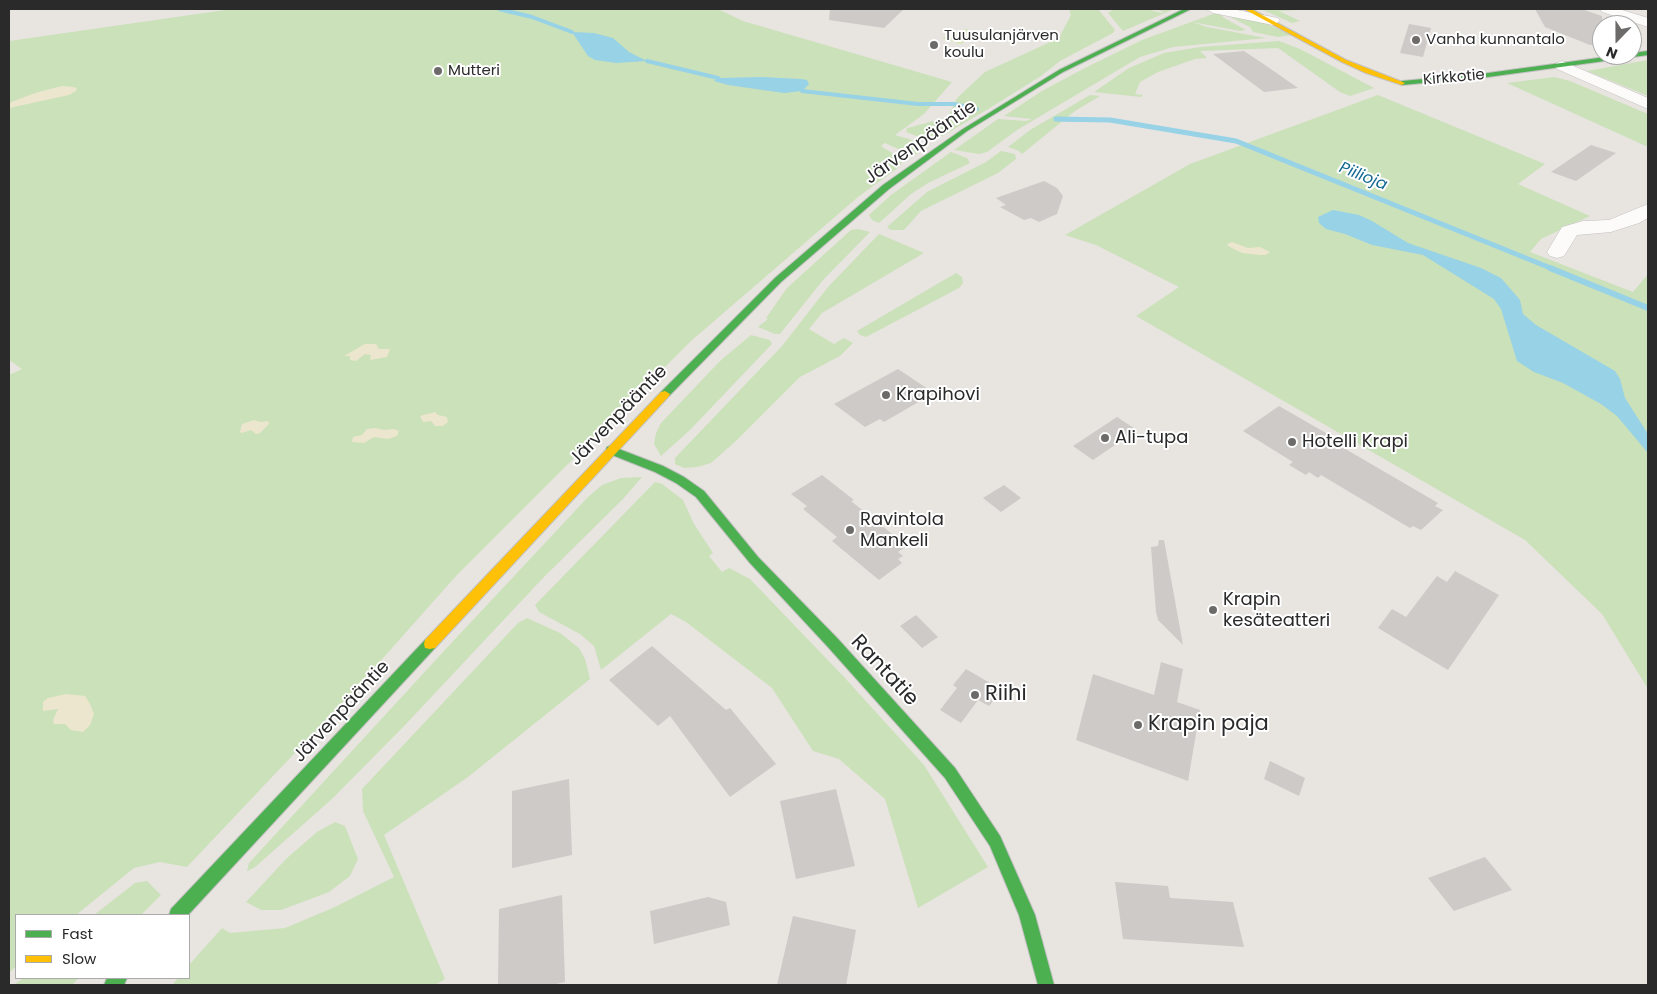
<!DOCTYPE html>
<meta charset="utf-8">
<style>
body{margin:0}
#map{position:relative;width:1657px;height:994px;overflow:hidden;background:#e8e4e0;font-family:Poppins,sans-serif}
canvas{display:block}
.frame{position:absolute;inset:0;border:10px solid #2a2a2a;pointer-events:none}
.legend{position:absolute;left:15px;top:914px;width:175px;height:65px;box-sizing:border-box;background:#fff;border:1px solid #aaa;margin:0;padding:6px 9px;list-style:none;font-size:15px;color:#2a2a2a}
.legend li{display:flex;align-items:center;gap:10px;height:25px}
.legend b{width:25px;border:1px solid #aaa}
.north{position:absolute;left:1592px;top:15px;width:50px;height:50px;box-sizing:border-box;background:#fff;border:1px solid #aaa;border-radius:50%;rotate:202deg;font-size:14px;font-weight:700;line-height:20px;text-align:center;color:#2a2a2a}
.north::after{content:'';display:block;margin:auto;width:18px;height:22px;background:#6c6b6a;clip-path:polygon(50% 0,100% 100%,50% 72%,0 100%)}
</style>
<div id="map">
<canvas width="1657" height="994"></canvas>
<div class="frame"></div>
<ul class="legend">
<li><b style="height:6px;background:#4caf50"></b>Fast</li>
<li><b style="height:6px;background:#ffc107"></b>Slow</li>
</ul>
<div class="north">N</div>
</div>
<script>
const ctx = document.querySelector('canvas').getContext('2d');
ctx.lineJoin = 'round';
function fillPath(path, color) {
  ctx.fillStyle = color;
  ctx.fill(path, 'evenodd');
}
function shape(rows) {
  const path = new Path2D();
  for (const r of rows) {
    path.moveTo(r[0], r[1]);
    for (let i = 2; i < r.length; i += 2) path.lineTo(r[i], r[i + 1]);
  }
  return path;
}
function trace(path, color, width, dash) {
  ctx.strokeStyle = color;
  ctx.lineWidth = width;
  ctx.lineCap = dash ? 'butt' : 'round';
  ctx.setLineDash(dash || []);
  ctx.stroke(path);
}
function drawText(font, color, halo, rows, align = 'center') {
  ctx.font = font + ' Poppins,sans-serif';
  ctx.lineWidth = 4;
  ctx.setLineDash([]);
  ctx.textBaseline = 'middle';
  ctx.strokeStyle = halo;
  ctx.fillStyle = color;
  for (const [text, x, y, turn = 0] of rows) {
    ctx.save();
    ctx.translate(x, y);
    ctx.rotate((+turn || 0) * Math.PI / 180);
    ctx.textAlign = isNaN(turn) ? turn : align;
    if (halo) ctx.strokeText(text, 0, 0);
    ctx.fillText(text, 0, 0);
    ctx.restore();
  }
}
fillPath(shape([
 [232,9,718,9,743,21,952,82,924,114,895,135,929,145,915,155,905,152,885,143,881,146,900,158,903,161,899,167,858,197,691,341,456,576,360,684,187,867,160,862,134,868,76,915,16,915,16,966,9,973,9,375,22,369,9,360,9,41],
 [1069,9,1098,9,1115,30,1113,33,1060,61,1041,76,990,108,932,142,906,132,907,128,912,127,948,117,957,98,985,72,1059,38,1071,15],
 [1114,9,1146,9,1162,13,1164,12,1154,9,1172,10,1123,31,1108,13],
 [1261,9,1320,9,1279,11,1300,21,1292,23],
 [1213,14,1220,14,1224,18,1246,30,1240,31,1192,22,1207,27,1266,38,1173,47,1140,57,1017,130,987,152,979,154,954,150,998,119,1026,121,1032,119,1004,116,1042,91,1083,69,1142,40],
 [1228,16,1260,21,1292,35,1278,37,1253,32,1250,27],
 [1279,41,1300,49,1374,88,1350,96,1340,92,1278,48,1200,51,1207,58,1195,59,1158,72,1140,82,1135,94,1143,95,1141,97,1094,92,1129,68,1164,53,1200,47],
 [1648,60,1648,96,1587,71],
 [1554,77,1570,81,1648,114,1648,147,1507,83],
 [1090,95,1100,96,1075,111,1022,154,1019,151,1008,147,1030,130],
 [1378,95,1545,164,1518,184,1590,216,1541,239,1530,252,1633,292,1648,274,1648,689,1602,614,1525,540,1136,316,1179,287,1096,245,1065,235,1190,164],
 [1001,151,1015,154,1016,159,998,173,921,211,904,230,891,230,887,227,927,192,986,162],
 [951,152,967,158,970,163,928,183,911,194,879,223,872,220,869,215,891,195],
 [858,229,870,232,823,280,780,334,775,334,758,327,768,319,766,318,787,288,851,230],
 [879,234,924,253,822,313,809,329,834,344,844,338,853,343,840,356,800,377,737,440,711,463,697,467,684,468,675,464,675,458,782,346,828,287],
 [956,273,962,277,963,283,959,288,866,337,860,335,857,331],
 [751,335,770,340,772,344,690,430,661,456,654,444,656,433,661,423,720,361],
 [642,477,623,499,543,578,407,723,333,798,254,868,247,871,249,863,443,652,588,497,602,485,621,478],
 [655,482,662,484,683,500,694,524,713,553,709,556,722,572,729,568,750,579,844,677,924,765,988,867,918,908,885,799,839,759,813,751,772,688,686,622,671,614,601,670,594,646,580,634,539,612,535,605],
 [527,618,560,633,579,648,585,659,590,679,468,777,384,835,445,979,435,985,172,985,178,978,189,978,189,965,222,928,230,933,285,928,335,907,394,877,363,811,362,789,518,623],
 [335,822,345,826,358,859,350,876,329,892,281,910,261,910,246,902,287,858,317,832],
 [147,881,161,895,141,915,94,915,135,883],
 [23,978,79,978,72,985,14,985]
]), '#cbe1ba');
fillPath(shape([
 [62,86,73,87,77,88,76,91,69,95,9,108,9,103,35,93],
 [1232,242,1248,248,1260,247,1270,252,1266,255,1259,255,1242,253,1228,246,1227,244],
 [365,344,376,344,379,349,390,349,387,357,370,360,371,355,365,354,356,361,350,360,350,356,344,356],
 [435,412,438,415,447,417,448,422,443,426,435,426,431,421,423,422,420,416],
 [254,420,261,422,268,421,269,424,260,433,256,434,251,430,242,433,240,432,242,424],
 [375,428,384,430,394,429,399,431,397,436,388,439,374,437,364,443,352,442,353,437,362,435,367,429],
 [66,694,85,696,90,704,94,714,90,725,83,732,71,730,65,724,54,724,53,720,58,709,43,711,43,702,48,698]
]), '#ece6cf');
fillPath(shape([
 [966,29,984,34,960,44,942,38]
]), '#d5e5b8');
fillPath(shape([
 [572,32,594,33,613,38,629,52,647,61,616,63,595,60,588,56],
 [762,77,801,79,807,80,809,84,802,91,784,93,728,85,714,81,718,78],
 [1333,210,1359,215,1372,221,1408,243,1481,268,1501,278,1520,300,1523,314,1536,325,1615,371,1620,379,1625,398,1648,434,1648,453,1617,416,1601,404,1563,383,1534,372,1517,361,1501,309,1494,299,1423,255,1372,245,1345,234,1326,229,1319,223,1318,217]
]), '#97d2e6');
trace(shape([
 [499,9,532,17,572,32],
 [647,61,718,78],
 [802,91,918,104,954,104,977,109],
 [1056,119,1089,120]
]), '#97d2e6', 4);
trace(shape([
 [1056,119,1110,120,1236,141,1553,269]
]), '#97d2e6', 5);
trace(shape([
 [1550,268,1648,308]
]), '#97d2e6', 6);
fillPath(shape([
 [830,9,904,9,884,28,829,20],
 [1535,9,1581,9,1602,16,1602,44,1590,45,1545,27],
 [1409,24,1431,28,1423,57,1400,53],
 [1244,51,1265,65,1298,88,1264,92,1213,54],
 [1591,145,1616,153,1576,181,1551,172],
 [1044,181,1057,188,1063,196,1057,214,1039,222,1031,218,1024,220,1000,207,1006,205,996,198],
 [898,369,934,393,884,422,880,419,865,427,834,404],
 [1279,406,1345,444,1342,447,1438,503,1435,506,1443,510,1421,530,1413,526,1410,528,1321,475,1318,478,1309,472,1306,475,1289,465,1293,462,1243,431],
 [1117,417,1137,430,1093,460,1073,446],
 [822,475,854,500,851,501,907,546,898,552,903,556,898,559,902,563,879,580,832,541,837,537,803,509,807,506,791,494],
 [1004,485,1021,498,1001,512,983,498],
 [1159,540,1164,540,1183,645,1158,620,1156,612,1151,547,1158,546],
 [1455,571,1499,595,1448,670,1378,628,1392,609,1406,617,1437,576,1447,582],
 [916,615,938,637,922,648,900,626],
 [652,646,726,710,730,708,776,764,730,797,670,716,658,726,609,680],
 [1161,662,1183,669,1177,702,1200,710,1188,781,1076,740,1093,674,1154,695],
 [966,669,1002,690,989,706,978,700,961,723,940,710,957,688,953,685],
 [1270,761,1305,778,1299,796,1264,779],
 [569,779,572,855,512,868,512,791],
 [836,789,855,866,796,879,780,801],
 [1485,857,1512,890,1454,911,1428,878],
 [1115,882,1168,886,1170,898,1233,902,1244,947,1123,939],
 [562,895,565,982,551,985,498,985,499,909],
 [708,897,726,902,730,925,654,944,650,911],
 [793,916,856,930,846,985,777,985]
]), '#cdcac7');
const street = shape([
 [1206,9,1232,9,1278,18,1280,21,1273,25,1213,13,1206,9],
 [1600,9,1619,9,1648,18,1648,27,1602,12,1600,9],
 [1562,61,1648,98,1648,109,1557,69,1554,66,1557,63,1562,61],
 [1648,204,1648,218,1639,223,1611,232,1577,235,1564,256,1557,258,1550,256,1547,252,1562,227,1583,221,1609,220,1648,204]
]);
const fast = shape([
 [1184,9,1191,9,1063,72,967,131,889,189,781,282,669,396,661,396,660,394,661,392,775,278,883,185,963,129,1059,70,1184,9],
 [1648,51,1648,55,1488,77,1402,85,1399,83,1402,81,1488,73,1620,55,1632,55,1632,53,1648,51],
 [611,446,663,466,684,477,704,491,758,557,838,639,955,768,1000,836,1035,915,1054,985,1038,985,1019,915,990,846,945,778,828,647,750,563,696,497,676,483,655,472,607,453,606,450,607,447,611,446],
 [430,639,435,640,436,644,435,648,188,915,169,915,171,909,425,640,430,639],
 [107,978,127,978,124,985,104,985,107,978]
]);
const slow = shape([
 [1244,9,1251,9,1346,60,1405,83,1402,85,1366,73,1342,62,1244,9],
 [665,391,670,394,669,396,435,648,430,649,425,648,424,644,425,640,661,392,665,391]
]);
trace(street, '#c2c0c1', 1);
trace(fast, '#c2c0c1', 2);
trace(slow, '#c2c0c1', 2);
fillPath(street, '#fcfbfa');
fillPath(fast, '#4caf50');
fillPath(slow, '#ffc107');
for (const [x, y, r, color] of [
 [1416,40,5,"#6c6b6a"],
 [934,45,5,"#6c6b6a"],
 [438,71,5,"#6c6b6a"],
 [886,395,5,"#6c6b6a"],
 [1105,438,5,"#6c6b6a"],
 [1292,442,5,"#6c6b6a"],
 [850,530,5,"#6c6b6a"],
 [1213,610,5,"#6c6b6a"],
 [975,695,5,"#6c6b6a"],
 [1138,725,5,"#6c6b6a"]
]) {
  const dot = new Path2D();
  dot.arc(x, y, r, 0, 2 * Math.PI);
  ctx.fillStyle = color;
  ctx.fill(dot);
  trace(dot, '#fff', 2);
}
drawText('15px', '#2a2a2a', '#fff', [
 ["Tuusulanjärven",944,36],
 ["koulu",944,53],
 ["Vanha kunnantalo",1426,40],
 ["Mutteri",448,71]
], 'left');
drawText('15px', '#2a2a2a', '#fff', [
 ["Kirkkotie",1454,78,-5]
]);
drawText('italic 16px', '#146994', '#fff', [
 ["Piilioja",1363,177,22]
]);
drawText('18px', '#2a2a2a', '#fff', [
 ["Järvenpääntie",921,143,-35],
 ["Järvenpääntie",619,416,-46],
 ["Järvenpääntie",342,712,-47]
]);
drawText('18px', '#2a2a2a', '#fff', [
 ["Krapihovi",896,395],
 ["Ali-tupa",1115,438],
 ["Hotelli Krapi",1302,442],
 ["Ravintola",860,520],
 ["Mankeli",860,541],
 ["Krapin",1223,600],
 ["kesäteatteri",1223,621]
], 'left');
drawText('21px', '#2a2a2a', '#fff', [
 ["Rantatie",884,671,47]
]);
drawText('21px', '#2a2a2a', '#fff', [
 ["Riihi",985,695],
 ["Krapin paja",1148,725]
], 'left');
</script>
